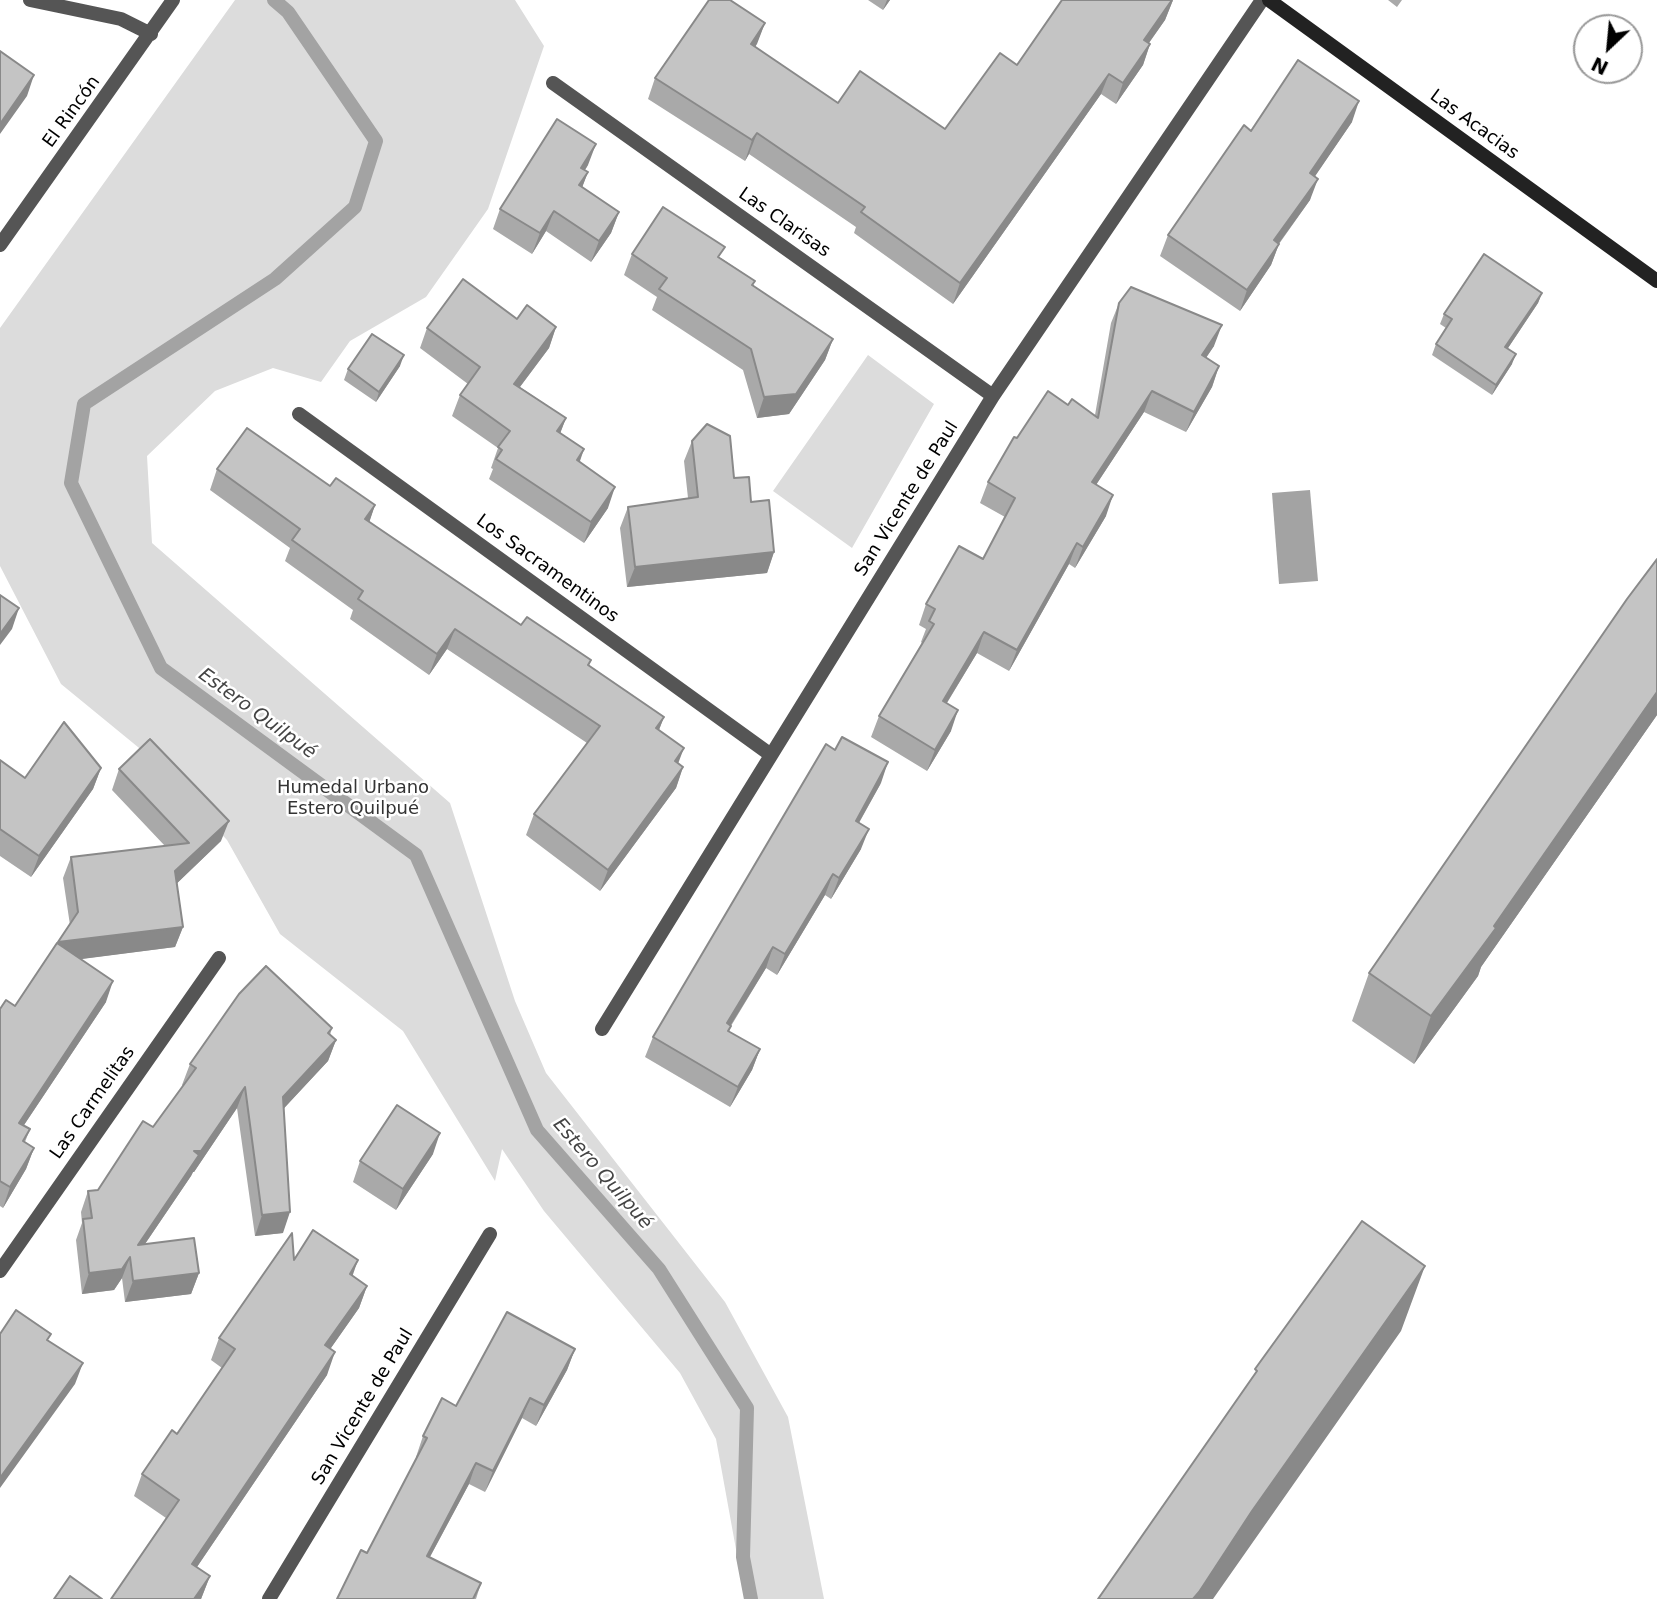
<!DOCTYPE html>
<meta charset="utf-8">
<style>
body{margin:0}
#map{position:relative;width:1657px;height:1599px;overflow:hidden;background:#fff;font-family:"DejaVu Sans",sans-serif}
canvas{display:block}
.north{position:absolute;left:1573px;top:14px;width:70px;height:70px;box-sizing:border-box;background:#fff;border:2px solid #999;border-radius:50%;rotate:206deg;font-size:19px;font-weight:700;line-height:28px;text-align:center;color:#000}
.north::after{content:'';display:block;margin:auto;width:24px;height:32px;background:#000;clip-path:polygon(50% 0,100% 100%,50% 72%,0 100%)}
</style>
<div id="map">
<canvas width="1657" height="1599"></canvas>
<div class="north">N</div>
</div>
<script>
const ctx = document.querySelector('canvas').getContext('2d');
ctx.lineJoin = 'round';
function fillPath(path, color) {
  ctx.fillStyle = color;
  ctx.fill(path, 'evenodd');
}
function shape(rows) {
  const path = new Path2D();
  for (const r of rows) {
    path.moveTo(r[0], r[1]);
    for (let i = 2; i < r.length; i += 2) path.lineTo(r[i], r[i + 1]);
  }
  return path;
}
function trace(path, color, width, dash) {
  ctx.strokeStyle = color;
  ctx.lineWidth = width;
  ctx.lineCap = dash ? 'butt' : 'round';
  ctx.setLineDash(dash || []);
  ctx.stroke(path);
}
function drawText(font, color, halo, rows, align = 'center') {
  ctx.font = font + ' "DejaVu Sans",sans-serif';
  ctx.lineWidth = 5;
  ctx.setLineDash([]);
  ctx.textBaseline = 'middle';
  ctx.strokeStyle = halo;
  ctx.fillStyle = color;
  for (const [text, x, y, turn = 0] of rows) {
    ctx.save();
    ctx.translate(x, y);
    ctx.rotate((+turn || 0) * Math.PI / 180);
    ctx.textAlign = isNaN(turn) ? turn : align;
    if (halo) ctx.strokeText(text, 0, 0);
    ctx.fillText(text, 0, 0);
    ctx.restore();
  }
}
fillPath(shape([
 [235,0,515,0,544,46,488,209,426,297,350,341,321,382,273,368,215,391,147,456,152,543,450,803,515,1001,546,1073,725,1302,788,1417,824,1599,745,1599,716,1439,680,1373,544,1211,502,1149,495,1181,403,1031,280,934,227,840,144,752,61,684,0,566,0,328],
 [868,355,934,404,852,548,773,491]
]), '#dcdcdc');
fillPath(shape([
 [1310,490,1318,581,1279,584,1272,493]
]), '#a3a3a3');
trace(shape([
 [274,0,288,12,376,141,355,207,275,279,84,404,71,483,161,668,416,855,537,1130,659,1269,747,1408,743,1557,751,1599]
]), '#a3a3a3', 14);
trace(shape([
 [30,0,121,19,151,34],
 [553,83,993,396],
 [0,245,173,0],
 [299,414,771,755],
 [602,1029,993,396,1262,0],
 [0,1271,219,958],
 [269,1599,490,1234]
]), '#555', 14);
trace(shape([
 [1269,0,1657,281]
]), '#222', 14);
fillPath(shape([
 [868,0,890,0,883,10],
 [1173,0,1165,20,1149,43,1150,44,1143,65,1116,104,1101,94,953,304,854,233,856,227,749,154,745,161,648,99,655,78,765,23,755,47,838,103,945,129,1017,65],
 [1388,0,1402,0,1397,7],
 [1352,122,1314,177,1310,200,1279,244,1271,265,1240,311,1160,256,1168,235,1251,131],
 [588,165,585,170,588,172,582,187,619,212,611,233,591,262,546,231,532,254,493,229,500,209],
 [632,254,721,258,755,281,753,286,833,339,825,360,789,414,757,418,743,370,652,310,657,297,624,275],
 [1542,293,1538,303,1508,348,1512,364,1492,395,1432,355,1436,344,1446,328,1440,324,1444,314],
 [1119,303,1214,346,1206,358,1219,366,1212,387,1186,432,1144,412,1096,485,1106,516,1075,568,1069,564,1009,671,977,653,947,703,951,731,927,771,871,737,879,716,922,643,921,642,926,629,919,625,926,604,983,559,1005,517,980,503,988,482,1068,405,1095,415,1111,323],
 [517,319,556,327,549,348,520,387,566,418,560,433,608,508,584,543,489,479,493,469,491,468,498,448,452,416,460,395,468,384,420,348,427,328],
 [400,366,376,402,344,380,348,369],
 [692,441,734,478,751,502,774,552,767,573,627,587,620,528,628,507,688,498,684,461],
 [217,469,330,486,375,505,369,522,521,625,591,660,589,666,664,717,659,730,678,763,683,767,676,788,600,891,526,835,534,814,587,743,447,649,429,675,350,619,353,610,285,561,290,548,210,490],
 [1657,559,1657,715,1481,967,1478,976,1414,1064,1352,1021,1369,973],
 [0,760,25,778,101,768,93,789,31,877,0,856],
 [119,769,221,841,177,883,183,927,175,947,80,959,106,1002,24,1125,30,1129,25,1142,34,1148,26,1169,3,1208,0,1206,0,1009,15,1006,70,925,63,878,71,857,165,846,112,790],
 [881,783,859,823,861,849,831,899,825,895,777,975,766,968,731,1026,729,1032,760,1049,752,1070,730,1107,645,1057,653,1037],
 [332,1028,330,1035,336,1040,328,1061,283,1109,283,1233,255,1236,237,1108,194,1172,193,1172,191,1176,145,1244,199,1273,191,1294,125,1302,122,1278,114,1290,82,1294,76,1240,82,1223,81,1212,88,1191,98,1190,153,1127,183,1086,182,1085,190,1064],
 [433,1154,396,1210,353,1182,360,1161],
 [294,1260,353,1276,367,1286,359,1308,330,1349,327,1375,197,1567,210,1576,201,1599,111,1599,166,1518,134,1496,142,1474,177,1434,222,1368,211,1360,219,1338],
 [575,1349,567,1370,536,1426,522,1418,485,1492,469,1484,430,1557,481,1583,476,1599,337,1599,367,1553,417,1457,416,1457,423,1436,456,1406]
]), '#a9a9a9');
fillPath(shape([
 [887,0,890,0,883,10],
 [1173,0,1165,20,1136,61,1144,40],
 [765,23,757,44,743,65,751,44],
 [1150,44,1143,65,1116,104,1123,83],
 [1109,74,1101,94,953,304,960,283],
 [34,75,27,96,0,134,0,124],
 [1359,101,1352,122,1303,194,1310,173],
 [757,133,749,154,745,161,752,140],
 [596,144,588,165,573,188,581,168],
 [588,172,580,193,579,185],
 [1318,179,1310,200,1266,261,1274,240],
 [554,211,546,231,532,254,540,233],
 [619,212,611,233,591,262,599,241],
 [1279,244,1271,265,1240,311,1247,290],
 [1542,293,1538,303,1502,357,1505,347],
 [1222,325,1214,346,1194,375,1202,355],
 [556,327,549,348,507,404,514,384],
 [833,339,825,360,789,414,757,418,764,397],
 [1516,354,1512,364,1492,395,1496,385],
 [404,355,400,366,376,402,379,392],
 [1219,366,1212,387,1186,432,1194,412],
 [1152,391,1144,412,1084,503,1092,482],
 [566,418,558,439,557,431],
 [584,449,577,470,577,460],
 [615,487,608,508,584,543,591,522],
 [1113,495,1106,516,1075,568,1083,547],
 [375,505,368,526,365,519],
 [1077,543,1069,564,1009,671,1017,650],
 [774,552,767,573,627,587,635,567],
 [19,608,12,629,0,645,0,634],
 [455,629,447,649,429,675,437,654],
 [984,632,977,653,935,722,943,701],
 [1657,692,1657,715,1481,967,1478,976,1414,1064,1431,1016],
 [958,710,951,731,927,771,935,750],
 [664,717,656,737,656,728],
 [684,748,676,769,675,761],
 [888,762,881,783,848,842,856,821],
 [683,767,676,788,600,891,608,870],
 [101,768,93,789,31,877,39,856],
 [229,821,221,841,168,892,175,871],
 [869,829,861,849,831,899,839,878],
 [833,874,825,895,777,975,785,954],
 [183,927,175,947,51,963,58,942],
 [773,947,766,968,719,1044,727,1023],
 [113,981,106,1002,12,1143,19,1123],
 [336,1040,328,1061,275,1118,283,1097],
 [760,1049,752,1070,730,1107,738,1087],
 [245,1087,237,1108,194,1172,193,1172,191,1176,130,1266,138,1245,194,1151],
 [440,1133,433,1154,396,1210,403,1189],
 [34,1148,26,1169,3,1208,10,1187],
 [290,1212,283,1233,255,1236,262,1215],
 [130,1257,122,1278,114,1290,82,1294,89,1273],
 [358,1260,350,1283,350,1274],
 [1425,1266,1401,1331,1213,1599,1193,1599,1252,1511],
 [199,1273,191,1294,125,1302,133,1281],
 [367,1286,359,1308,317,1368,325,1345],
 [575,1349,567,1370,536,1426,544,1405],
 [335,1352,327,1375,184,1586,192,1564],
 [83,1363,75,1384,0,1488,0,1478],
 [530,1398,522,1418,485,1492,493,1471],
 [476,1463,469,1484,419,1577,427,1556],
 [210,1576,201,1599,194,1599]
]), '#898989');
const building = shape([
 [709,0,730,0,765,23,751,44,838,103,860,71,945,129,1000,53,1017,65,1062,0,1172,0,1144,40,1150,44,1123,83,1109,74,960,283,861,212,865,207,757,133,752,140,655,78,709,0],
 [0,51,34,75,0,124,0,51],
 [1298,60,1359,101,1310,173,1318,179,1274,240,1279,244,1247,290,1168,235,1244,125,1251,131,1298,60],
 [557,119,596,144,581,168,588,172,579,185,619,212,599,241,554,211,540,233,500,209,557,119],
 [663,207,725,247,718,257,755,281,752,285,833,339,796,394,764,397,751,349,659,289,667,278,632,254,663,207],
 [1484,254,1542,293,1505,347,1516,354,1496,385,1436,344,1452,319,1444,314,1484,254],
 [463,279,517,319,527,305,556,327,514,384,566,418,557,431,584,449,577,460,615,487,591,522,496,459,502,450,498,447,510,431,460,395,480,367,427,328,463,279],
 [1131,287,1222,325,1202,355,1219,366,1194,412,1152,391,1092,482,1113,495,1083,547,1077,543,1017,650,984,632,943,701,958,710,935,750,879,716,934,624,929,621,935,609,926,604,959,546,983,559,1015,498,988,482,1014,437,1017,438,1048,391,1068,405,1072,399,1098,418,1119,303,1131,287],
 [372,334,404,355,379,392,348,369,372,334],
 [707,424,730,436,734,478,749,477,751,502,769,500,774,552,635,567,628,507,698,497,692,441,707,424],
 [247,428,330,486,336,478,375,505,365,519,521,625,527,617,591,660,588,665,664,717,656,728,684,748,675,761,683,767,608,870,534,814,600,726,455,629,437,654,358,599,363,591,292,540,300,529,217,469,247,428],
 [1657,559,1657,692,1494,926,1496,928,1431,1016,1369,973,1627,599,1657,559],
 [0,595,19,608,0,634,0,595],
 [64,722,101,768,39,856,0,829,0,760,25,778,64,722],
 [842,737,888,762,856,821,869,829,839,878,833,874,785,954,773,947,727,1023,731,1026,728,1031,760,1049,738,1087,653,1037,826,744,835,750,842,737],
 [150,739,229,821,175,871,183,927,58,942,78,912,71,857,189,843,119,769,150,739],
 [57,943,113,981,19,1123,30,1129,23,1141,34,1148,10,1187,0,1181,0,1009,6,1000,15,1006,57,943],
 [266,966,332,1028,328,1033,336,1040,283,1097,290,1212,262,1215,245,1087,201,1151,194,1151,199,1155,138,1245,194,1238,199,1273,133,1281,130,1257,122,1269,89,1273,83,1219,92,1218,88,1191,98,1190,143,1121,153,1127,196,1068,190,1064,239,994,266,966],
 [397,1105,440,1133,403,1189,360,1161,397,1105],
 [1362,1221,1425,1266,1252,1511,1199,1592,1193,1599,1098,1599,1257,1371,1255,1369,1362,1221],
 [313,1230,358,1260,350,1274,367,1286,325,1345,335,1352,192,1564,210,1576,194,1599,111,1599,179,1500,142,1474,172,1430,177,1434,235,1349,219,1338,292,1233,294,1260,313,1230],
 [16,1310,51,1334,47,1340,83,1363,0,1478,0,1334,16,1310],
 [507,1312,575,1349,544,1405,530,1398,493,1471,476,1463,427,1556,481,1583,473,1599,337,1599,361,1550,367,1553,427,1438,423,1436,442,1398,456,1406,507,1312],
 [70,1576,102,1599,54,1599,70,1576]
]);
fillPath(building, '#c4c4c4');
trace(building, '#898989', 2);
drawText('18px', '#000', '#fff', [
 ["El Rincón",72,112,-54],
 ["Las Acacias",1474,125,36],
 ["Las Clarisas",784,223,35],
 ["San Vicente de Paul",907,499,-58],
 ["Los Sacramentinos",547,569,36],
 ["Las Carmelitas",93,1103,-55],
 ["San Vicente de Paul",363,1407,-59]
]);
drawText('18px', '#333', '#fff', [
 ["Humedal Urbano",353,788],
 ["Estero Quilpué",353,809]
]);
drawText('italic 19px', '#444', '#fff', [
 ["Estero Quilpué",257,714,36],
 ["Estero Quilpué",602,1174,49]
]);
</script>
